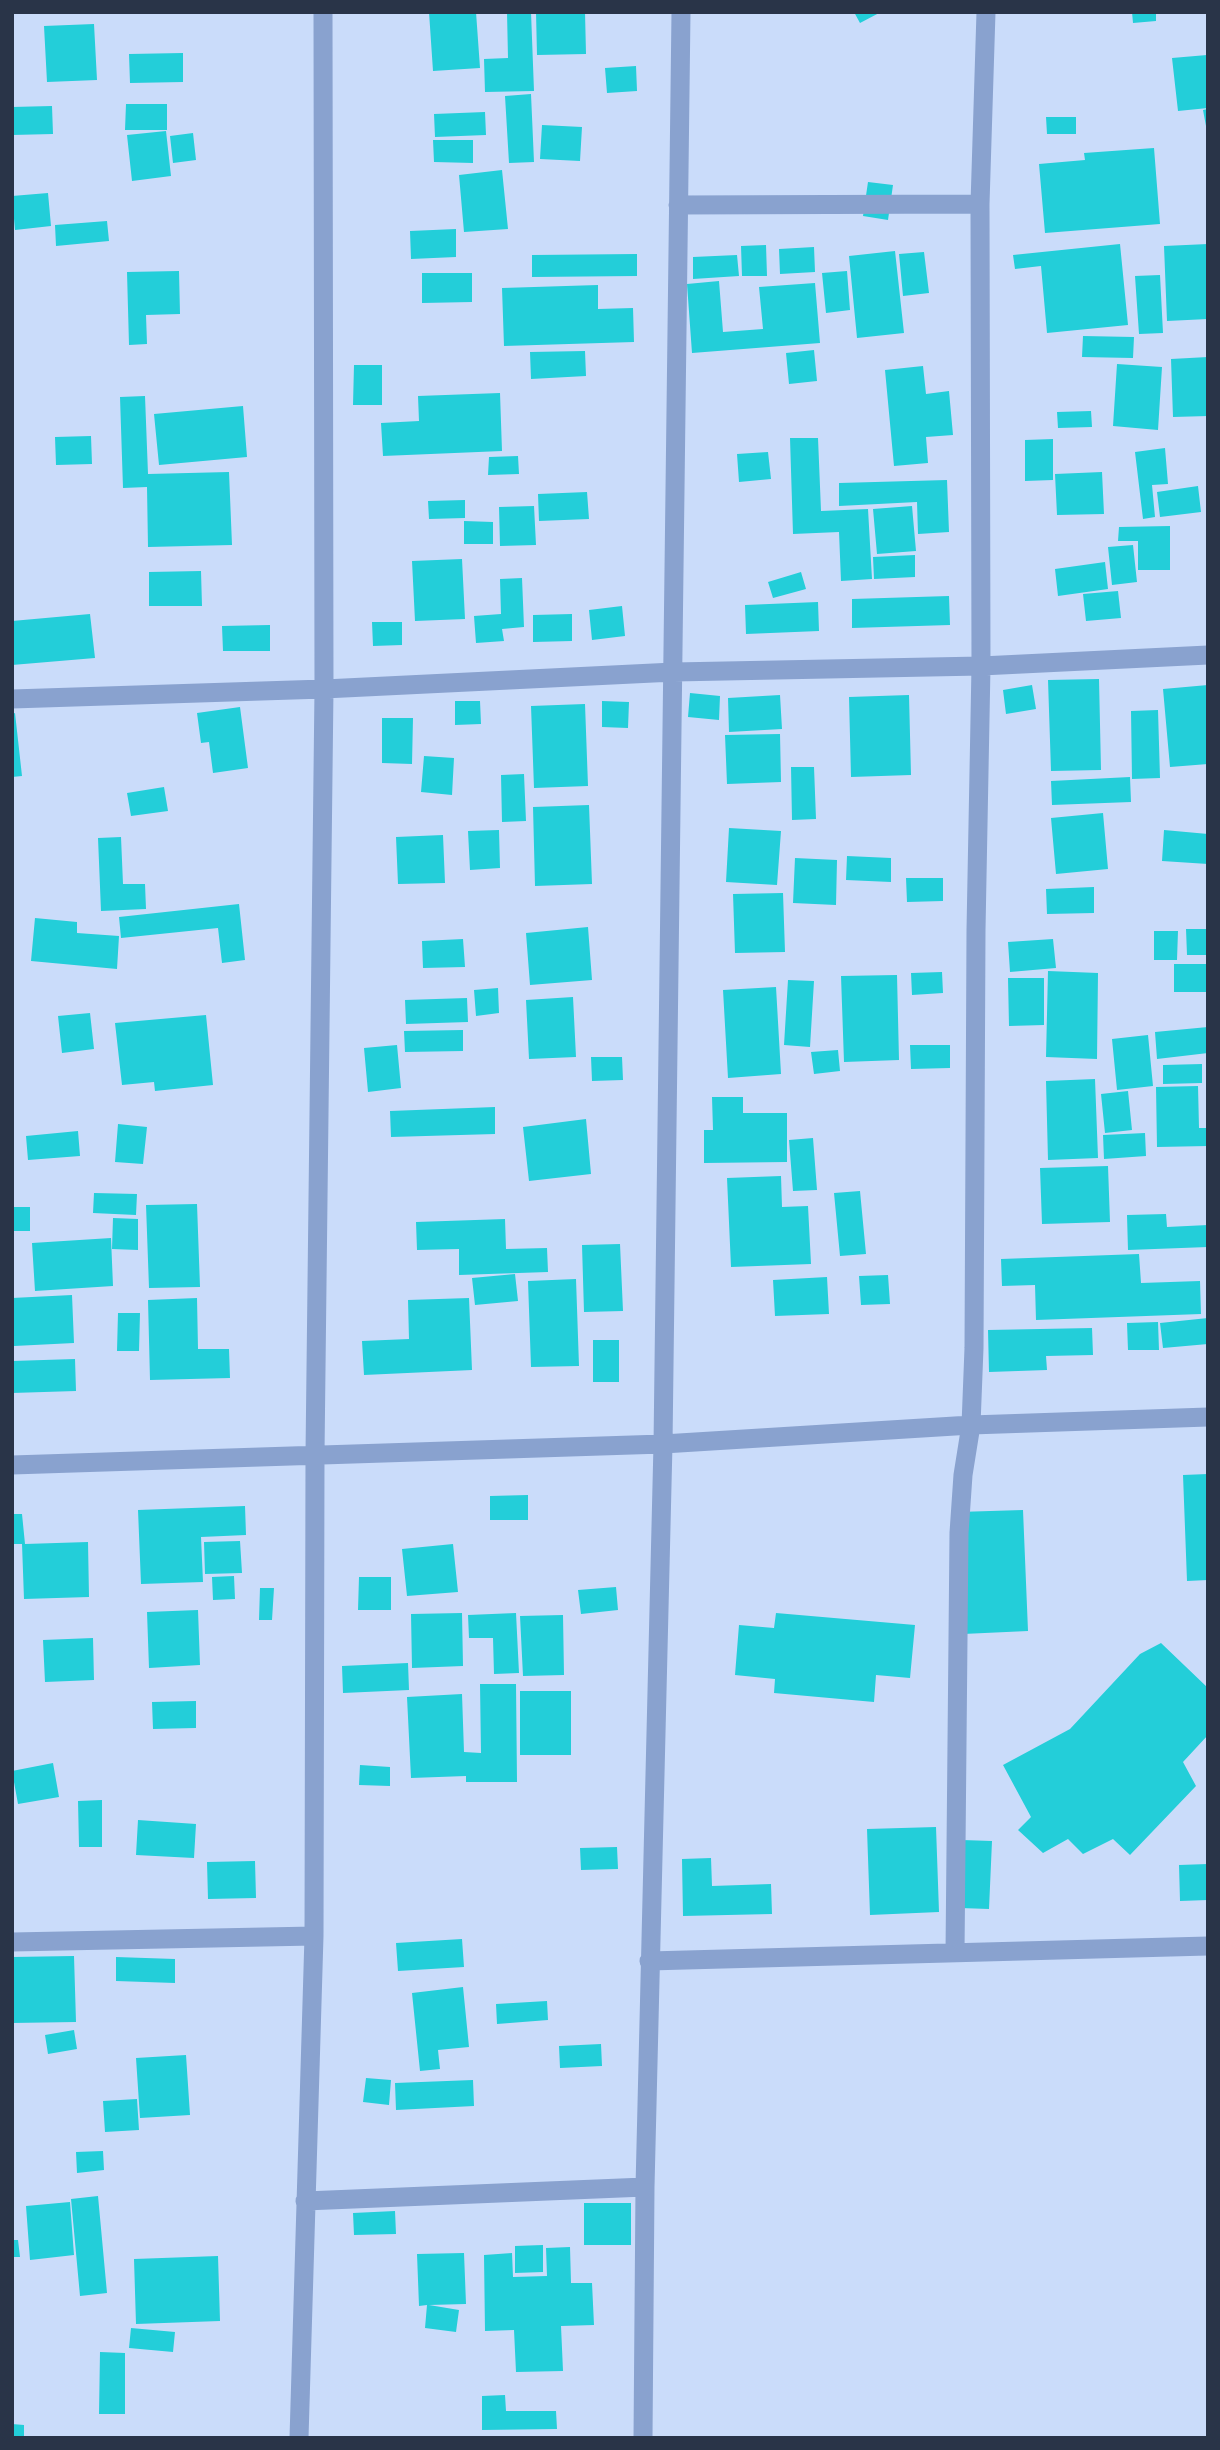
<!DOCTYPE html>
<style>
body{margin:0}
#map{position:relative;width:1220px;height:2450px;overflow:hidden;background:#cadcfa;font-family:"PT Sans",sans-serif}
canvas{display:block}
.frame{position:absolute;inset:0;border:14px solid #293448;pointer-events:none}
</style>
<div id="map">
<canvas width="1220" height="2450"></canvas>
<div class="frame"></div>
</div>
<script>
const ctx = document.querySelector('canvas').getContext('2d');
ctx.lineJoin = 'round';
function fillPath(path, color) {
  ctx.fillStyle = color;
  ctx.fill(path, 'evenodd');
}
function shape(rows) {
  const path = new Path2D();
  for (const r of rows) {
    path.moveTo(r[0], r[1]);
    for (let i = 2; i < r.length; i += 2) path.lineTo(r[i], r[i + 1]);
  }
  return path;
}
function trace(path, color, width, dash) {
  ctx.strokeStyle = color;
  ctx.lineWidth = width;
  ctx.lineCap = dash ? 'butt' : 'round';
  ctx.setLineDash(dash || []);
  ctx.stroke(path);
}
fillPath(shape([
 [429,12,476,12,480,68,433,71],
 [507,12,531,12,534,91,485,92,484,59,508,58],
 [536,12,585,12,586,54,537,55],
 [854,12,881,12,860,23],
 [1132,12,1156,12,1156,21,1133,23],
 [94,24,97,80,47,82,44,26],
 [183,53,183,82,130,83,129,54],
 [1207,55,1208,108,1178,111,1172,58],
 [636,66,637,91,607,93,605,68],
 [531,94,534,162,509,163,505,96],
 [126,104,167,104,167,130,125,130],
 [52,106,53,134,12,135,12,107],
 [1208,109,1208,126,1206,126,1203,110],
 [485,112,486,135,435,137,434,114],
 [1046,117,1076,117,1076,134,1047,134],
 [542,125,582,127,580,161,540,159],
 [166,131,171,176,132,181,127,135],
 [193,133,196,160,173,163,170,136],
 [433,140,473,140,473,163,434,162],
 [1154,148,1160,224,1045,233,1039,164,1085,160,1084,153],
 [502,170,508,229,464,232,459,175],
 [868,182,893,185,888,220,863,216],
 [48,193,51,226,15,230,12,196],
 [107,221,109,241,56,246,55,225],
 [456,229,456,257,411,259,410,231],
 [1120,244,1128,325,1047,333,1041,266,1015,269,1013,255],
 [1208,244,1208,319,1167,321,1164,246],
 [766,245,767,276,742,276,741,246],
 [814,247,815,272,780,274,779,249],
 [895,251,904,333,857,338,849,256],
 [924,252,929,293,903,296,899,254],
 [637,254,637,276,532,277,532,255],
 [737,255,739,276,693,279,693,257],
 [179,271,180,314,146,315,147,344,129,345,127,272],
 [847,271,850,310,826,313,822,273],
 [422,273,472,273,472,302,422,303],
 [1160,275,1163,333,1139,334,1135,276],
 [719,281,723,332,763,329,759,287,815,283,820,343,692,353,687,284],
 [598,285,598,309,633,308,634,342,504,346,502,288],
 [1083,336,1134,337,1133,358,1082,357],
 [814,350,817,381,789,384,786,353],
 [585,351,586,376,531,379,530,352],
 [1208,357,1208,416,1173,417,1171,359],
 [1117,364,1162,367,1158,430,1113,426],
 [354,365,382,365,382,405,353,405],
 [923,366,926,394,949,391,953,435,926,437,928,463,894,466,885,370],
 [500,393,502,451,383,456,381,423,419,421,418,396],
 [145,396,148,474,229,472,232,545,148,547,147,487,123,488,120,397],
 [243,406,247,457,159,465,154,414],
 [1091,411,1092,427,1058,428,1057,412],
 [91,436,92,464,56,465,55,437],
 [790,438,818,438,821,511,868,509,872,579,841,581,839,532,793,534],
 [1053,439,1053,480,1025,481,1025,440],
 [1165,448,1168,484,1152,485,1155,517,1143,519,1135,452],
 [768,452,771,479,739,482,737,454],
 [518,456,519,474,488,475,489,457],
 [1102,472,1104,514,1057,515,1055,474],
 [947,480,949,532,918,534,917,502,839,506,839,483],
 [1198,486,1201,512,1160,517,1157,492],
 [587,492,589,519,539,521,538,494],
 [465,500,465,518,429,519,428,501],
 [534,506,536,545,500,546,499,507],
 [912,506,916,551,877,554,873,509],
 [464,521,493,522,493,544,464,544],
 [1170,526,1170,570,1138,570,1138,541,1118,541,1119,527],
 [1133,545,1137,582,1112,585,1108,547],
 [915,555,915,577,874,579,873,557],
 [462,559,465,619,415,621,412,561],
 [1105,562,1108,589,1058,596,1055,569],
 [201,571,202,606,149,606,149,572],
 [801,572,806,589,773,598,768,582],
 [522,578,524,627,502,629,504,641,476,643,474,616,501,614,500,579],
 [1118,591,1121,618,1086,621,1083,594],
 [949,596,950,625,852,628,852,599],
 [818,602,819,631,746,634,745,605],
 [622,606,625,636,592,640,589,610],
 [90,614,95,658,12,665,12,621],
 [572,614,572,641,533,642,533,615],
 [372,622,402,622,402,645,373,646],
 [270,625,270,651,223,651,222,626],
 [1099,679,1101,770,1051,771,1048,680],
 [1032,685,1036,709,1006,714,1003,690],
 [1208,685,1208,764,1170,767,1163,689],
 [690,693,720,696,719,720,688,717],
 [780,695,782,729,729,732,728,698],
 [909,695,911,775,851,777,849,697],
 [455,701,480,701,481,724,455,725],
 [602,701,629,702,628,728,602,727],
 [585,704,588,786,534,788,531,706],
 [240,707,248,768,213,773,209,742,201,743,197,713],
 [1158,710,1160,778,1132,779,1131,711],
 [15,713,22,776,12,777,12,714],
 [382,718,413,718,412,764,382,763],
 [780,734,781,782,727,784,725,735],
 [424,756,454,758,452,795,421,792],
 [791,767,814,767,816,819,792,820],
 [524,774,526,821,502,822,501,775],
 [1130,777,1131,802,1052,805,1051,781],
 [164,787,168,811,131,816,127,793],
 [589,805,592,884,535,886,533,807],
 [1103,813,1108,869,1056,874,1051,818],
 [729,828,781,831,777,885,726,882],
 [499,830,500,868,470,870,468,831],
 [1164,830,1208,834,1208,864,1162,861],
 [443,835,445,883,398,884,396,837],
 [121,837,123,884,145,884,146,909,101,911,98,838],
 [847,856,891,858,891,882,846,880],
 [795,858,837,860,836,905,793,903],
 [906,878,943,878,943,901,907,902],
 [1094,887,1094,913,1047,914,1046,889],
 [783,893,785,952,735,953,733,894],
 [239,904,245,960,222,963,218,928,121,938,119,917],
 [35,918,77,922,77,933,119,936,117,969,31,961],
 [588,927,592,980,530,985,526,933],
 [1186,929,1208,929,1208,955,1187,955],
 [1154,931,1178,931,1177,960,1154,960],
 [463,939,465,967,423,968,422,941],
 [1053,939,1056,968,1010,972,1008,942],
 [1174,964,1208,964,1208,992,1174,992],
 [1048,971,1098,973,1097,1059,1046,1057],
 [942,972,943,993,912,995,911,973],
 [897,975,899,1060,844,1062,841,976],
 [1008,978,1044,978,1044,1025,1009,1026],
 [788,980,814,981,810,1047,784,1045],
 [776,987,781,1074,728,1078,723,990],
 [498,988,499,1013,476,1016,474,990],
 [573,997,576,1057,529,1059,526,1000],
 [467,998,468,1022,406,1024,405,1000],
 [90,1013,94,1049,62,1053,58,1016],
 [206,1015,213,1085,155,1091,154,1082,122,1085,115,1023],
 [1208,1027,1208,1053,1157,1059,1155,1032],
 [463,1030,463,1051,405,1052,404,1031],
 [1148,1035,1153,1086,1117,1090,1112,1039],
 [397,1045,401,1088,368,1092,364,1048],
 [910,1045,950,1045,950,1068,911,1069],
 [838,1050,840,1071,814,1074,811,1052],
 [591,1057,622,1057,623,1080,592,1081],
 [1202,1064,1202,1083,1163,1084,1163,1065],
 [1095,1079,1098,1158,1048,1160,1046,1081],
 [1198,1086,1199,1128,1208,1128,1208,1146,1157,1147,1156,1087],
 [1128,1091,1132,1130,1105,1133,1101,1094],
 [712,1097,743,1097,743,1113,787,1113,787,1162,704,1163,704,1130,713,1130],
 [495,1107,495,1134,391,1137,390,1111],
 [586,1119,591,1174,529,1181,523,1127],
 [118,1124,147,1127,143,1164,115,1162],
 [78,1131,80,1156,28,1160,26,1136],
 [1145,1133,1146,1156,1104,1159,1103,1135],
 [813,1138,817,1190,793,1191,789,1140],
 [1108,1166,1110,1222,1042,1224,1040,1168],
 [781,1176,782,1207,808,1206,811,1264,731,1267,727,1178],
 [860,1191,866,1254,840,1256,834,1193],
 [94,1193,137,1194,136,1215,93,1213],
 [197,1204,200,1287,149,1288,146,1205],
 [12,1207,30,1207,30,1231,12,1231],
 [1166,1214,1167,1227,1208,1225,1208,1247,1128,1250,1127,1215],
 [113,1218,138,1219,138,1250,112,1249],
 [505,1219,506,1249,547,1248,548,1272,459,1275,459,1249,417,1250,416,1222],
 [111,1238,113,1286,35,1291,32,1243],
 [620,1244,623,1311,584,1312,582,1245],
 [1139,1254,1141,1283,1200,1281,1201,1314,1036,1320,1035,1285,1002,1286,1001,1259],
 [515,1274,518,1301,475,1305,472,1278],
 [888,1275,890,1304,861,1305,859,1276],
 [827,1277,829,1314,775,1316,773,1280],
 [576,1279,579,1366,531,1367,528,1281],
 [72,1295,74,1343,14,1346,12,1298],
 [197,1298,198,1349,229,1349,230,1378,150,1380,148,1300],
 [469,1298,472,1370,364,1375,362,1341,409,1339,408,1300],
 [118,1313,140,1313,139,1351,117,1351],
 [1208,1318,1208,1344,1163,1348,1160,1323],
 [1158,1322,1159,1350,1128,1350,1127,1323],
 [1092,1328,1093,1355,1046,1356,1047,1370,989,1372,988,1330],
 [593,1340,619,1340,619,1382,593,1382],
 [75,1359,76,1391,12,1393,12,1361],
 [1208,1474,1208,1580,1187,1581,1183,1475],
 [528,1495,528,1520,490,1520,490,1496],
 [245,1506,246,1535,201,1537,203,1582,141,1584,138,1510],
 [1023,1510,1028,1631,963,1634,958,1512],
 [12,1514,22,1514,25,1544,88,1542,89,1597,24,1599,22,1544,12,1544],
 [240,1541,242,1573,205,1574,204,1542],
 [453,1544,458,1592,407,1596,402,1549],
 [234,1576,235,1599,213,1600,212,1577],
 [359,1577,391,1577,391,1610,358,1610],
 [616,1587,618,1610,581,1614,578,1590],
 [260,1588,274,1588,272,1620,259,1620],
 [198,1610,200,1665,149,1668,147,1612],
 [462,1613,463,1666,412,1668,411,1614],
 [516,1613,519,1673,494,1674,493,1638,469,1638,468,1615],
 [776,1613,915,1625,910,1678,876,1675,874,1702,774,1693,775,1679,735,1675,739,1625,774,1628],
 [563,1615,564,1675,523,1676,520,1616],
 [93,1638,94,1680,45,1682,43,1640],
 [1161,1643,1208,1688,1208,1735,1183,1762,1196,1786,1130,1855,1113,1839,1083,1854,1068,1839,1043,1853,1018,1830,1031,1817,1003,1765,1070,1729,1140,1654],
 [408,1663,409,1690,343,1693,342,1666],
 [480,1684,516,1684,517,1782,466,1782,466,1776,411,1778,407,1697,462,1694,464,1752,481,1753],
 [520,1691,571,1691,571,1755,520,1755],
 [196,1701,196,1728,153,1729,152,1702],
 [53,1763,59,1797,18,1804,12,1771],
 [360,1765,390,1767,390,1786,359,1785],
 [102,1800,102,1847,79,1847,78,1801],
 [138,1820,196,1824,194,1858,136,1855],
 [936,1827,939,1912,870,1915,867,1829],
 [962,1840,992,1841,989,1909,960,1908],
 [617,1847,618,1869,581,1870,580,1848],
 [711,1858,712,1886,771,1884,772,1914,683,1916,682,1859],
 [255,1861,256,1898,208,1899,207,1862],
 [1208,1864,1208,1900,1180,1901,1179,1865],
 [462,1939,464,1967,398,1971,396,1943],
 [74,1956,76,2022,12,2023,12,1957],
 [116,1957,175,1959,175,1983,116,1981],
 [463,1987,469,2047,438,2050,440,2069,420,2071,412,1993],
 [547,2001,548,2020,497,2024,496,2004],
 [74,2030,77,2049,48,2054,45,2035],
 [601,2044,602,2066,560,2068,559,2046],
 [186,2055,190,2115,140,2118,136,2058],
 [366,2078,391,2080,389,2105,363,2102],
 [473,2080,474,2106,396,2110,395,2083],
 [137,2099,139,2130,105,2132,103,2101],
 [103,2151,104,2170,77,2173,76,2152],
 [98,2196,107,2293,80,2296,71,2199],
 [70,2202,74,2255,30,2260,26,2206],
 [584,2203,631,2203,631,2245,584,2245],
 [395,2211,396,2234,354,2235,353,2213],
 [12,2240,18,2240,20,2257,12,2257],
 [543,2245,543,2272,515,2273,515,2246],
 [570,2247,571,2283,592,2283,594,2325,561,2326,563,2371,516,2372,514,2330,485,2331,484,2255,512,2253,513,2277,547,2276,546,2248],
 [464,2253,466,2304,429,2305,459,2310,456,2332,425,2328,427,2305,419,2306,417,2254],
 [218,2256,220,2321,136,2324,134,2259],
 [131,2328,175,2332,173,2352,129,2348],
 [100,2352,125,2353,125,2414,99,2414],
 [505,2395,506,2411,556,2411,557,2429,482,2430,482,2396],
 [12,2424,24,2425,24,2438,12,2438]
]), '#23ced9');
trace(shape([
 [678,205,980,204],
 [12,699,324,689,674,672,981,666,1208,655],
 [12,1465,663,1444,971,1425,1208,1417],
 [12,1942,314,1936],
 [955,1953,959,1533,963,1475,971,1425,974,1348,976,930,981,666,980,204,986,12],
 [649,1961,1208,1946],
 [305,2201,645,2187],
 [299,2438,314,1936,315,1454,324,689,323,12],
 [643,2438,645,2187,663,1444,681,12]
]), '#89a2cf', 19);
</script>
